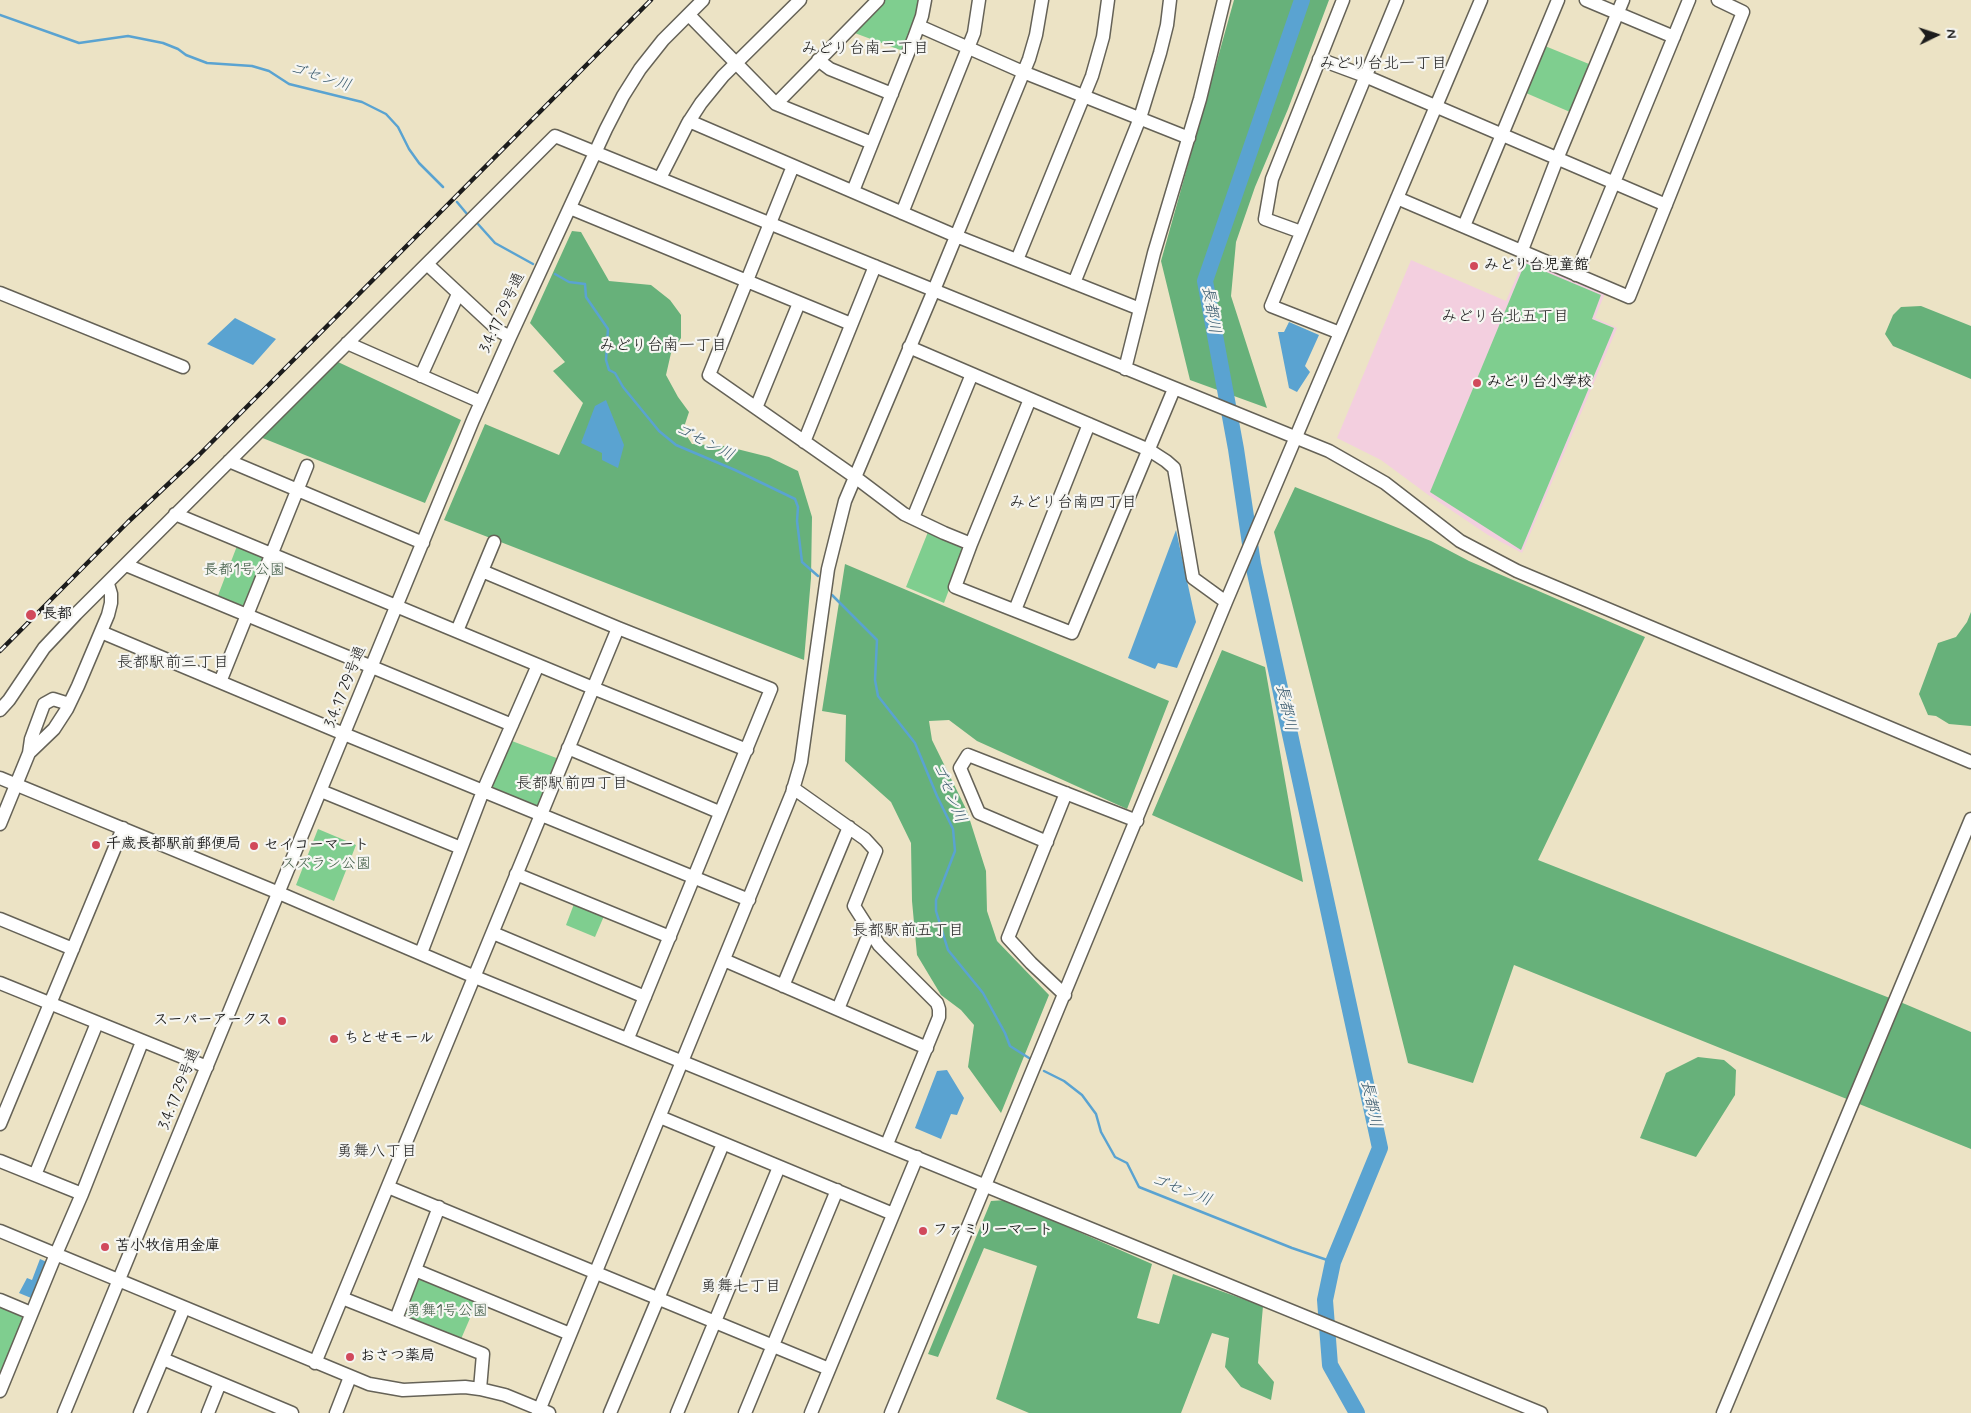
<!DOCTYPE html>
<meta charset="utf-8">
<style>
body{margin:0}
#map{position:relative;width:1971px;height:1413px;overflow:hidden;background:#ece3c5;font-family:Mynerve,sans-serif}
canvas{display:block}
.north{position:absolute;left:1911px;top:10px;width:50px;height:50px;-webkit-text-stroke:4px #f6f6f2;paint-order:stroke;rotate:86deg;font-size:14px;font-weight:700;line-height:20px;text-align:center;color:#1c1c1c}
.north::after{content:'';display:block;margin:auto;width:18px;height:22px;background:#1c1c1c;clip-path:polygon(50% 0,100% 100%,50% 72%,0 100%)}
</style>
<div id="map">
<canvas width="1971" height="1413"></canvas>
<div class="north">N</div>
</div>
<script>
const ctx = document.querySelector('canvas').getContext('2d');
ctx.lineJoin = 'round';
function fillPath(path, color) {
  ctx.fillStyle = color;
  ctx.fill(path, 'evenodd');
}
function shape(rows) {
  const path = new Path2D();
  for (const r of rows) {
    path.moveTo(r[0], r[1]);
    for (let i = 2; i < r.length; i += 2) path.lineTo(r[i], r[i + 1]);
  }
  return path;
}
function trace(path, color, width, dash) {
  ctx.strokeStyle = color;
  ctx.lineWidth = width;
  ctx.lineCap = dash ? 'butt' : 'round';
  ctx.setLineDash(dash || []);
  ctx.stroke(path);
}
function drawText(font, color, halo, rows, align = 'center') {
  ctx.font = font + ' Mynerve,"Klee One",sans-serif';
  ctx.lineWidth = 4.5;
  ctx.setLineDash([]);
  ctx.textBaseline = 'middle';
  ctx.strokeStyle = halo;
  ctx.fillStyle = color;
  for (const [text, x, y, turn = 0] of rows) {
    ctx.save();
    ctx.translate(x, y);
    ctx.rotate((+turn || 0) * Math.PI / 180);
    ctx.textAlign = isNaN(turn) ? turn : align;
    if (halo) ctx.strokeText(text, 0, 0);
    ctx.fillText(text, 0, 0);
    ctx.restore();
  }
}
fillPath(shape([
 [1411,260,1506,301,1524,260,1605,293,1595,318,1617,328,1522,553,1488,535,1427,494,1381,460,1337,438]
]), '#f3cfdf');
fillPath(shape([
 [884,0,921,0,919,12,903,51,852,32],
 [1545,46,1589,64,1570,112,1526,93],
 [1525,263,1601,295,1592,319,1614,328,1521,550,1430,492],
 [928,532,965,547,944,603,906,587],
 [237,546,266,558,245,609,217,598],
 [512,741,559,759,539,807,492,787],
 [318,829,356,845,334,901,296,885],
 [574,904,604,916,595,937,566,925],
 [418,1279,477,1302,461,1339,403,1316],
 [0,1306,25,1316,0,1378]
]), '#7fce8f');
fillPath(shape([
 [1234,0,1329,0,1288,109,1255,187,1236,242,1231,296,1267,408,1190,380,1161,261],
 [572,231,581,232,609,281,651,285,670,300,681,315,681,338,671,353,666,375,678,397,689,412,683,430,692,444,725,446,769,457,798,471,812,517,811,578,804,660,444,520,485,424,559,455,583,403,553,371,565,362,530,323],
 [1921,306,1971,326,1971,379,1893,346,1885,334,1893,315,1901,307],
 [338,362,461,420,425,503,260,437],
 [1295,487,1431,541,1469,561,1645,637,1538,860,1905,1004,1971,1032,1971,1149,1514,965,1473,1083,1408,1063,1274,532],
 [845,564,1169,701,1127,809,977,741,949,720,929,721,932,740,967,811,986,871,987,911,997,941,1049,995,1001,1113,968,1067,974,1025,961,1010,941,995,917,955,912,901,911,843,891,802,845,761,846,715,822,711],
 [1971,612,1971,726,1949,724,1936,716,1928,715,1919,694,1938,643,1956,637,1967,622],
 [1222,650,1265,667,1303,882,1152,815],
 [1698,1057,1724,1060,1736,1070,1735,1095,1696,1157,1640,1138,1666,1073],
 [1006,1200,1152,1264,1137,1318,1159,1324,1173,1274,1263,1306,1258,1363,1274,1382,1271,1400,1241,1387,1225,1367,1229,1338,1212,1333,1181,1413,1029,1413,996,1399,1037,1266,984,1248,938,1357,928,1354,991,1201]
]), '#67b17a');
fillPath(shape([
 [235,318,276,339,253,365,207,344],
 [1289,322,1319,335,1305,366,1310,372,1297,392,1289,388,1278,332,1284,332],
 [606,400,624,445,618,468,602,460,602,453,581,443,595,406],
 [1176,530,1196,622,1177,668,1158,663,1155,669,1128,658],
 [947,1070,964,1098,957,1115,951,1114,941,1139,915,1128,937,1071],
 [40,1259,51,1264,36,1300,19,1293,27,1278,32,1280]
]), '#5aa3d1');
trace(shape([
 [0,15,79,43,128,36,163,43,178,49,186,55,207,63,252,66,269,71,289,84,362,102,386,114,398,127,409,149,419,163,443,187],
 [457,202,467,214],
 [478,224,495,243,533,264],
 [555,274,569,282,585,284,586,297,608,329,606,360,609,370,615,373,623,387,659,431,676,445,735,470,795,499,798,507,797,521,802,562,818,576],
 [832,595,877,640,875,680,878,696,915,743,937,796,953,829,955,851,936,900,936,911,948,950,983,993,1005,1033,1010,1046,1029,1058],
 [1044,1071,1064,1081,1082,1095,1096,1114,1101,1132,1115,1157,1127,1163,1139,1187,1292,1248,1333,1262]
]), '#5aa3d1', 2.5);
trace(shape([
 [1302,0,1205,281,1236,449,1253,564,1380,1148,1333,1262,1325,1300,1330,1365,1357,1413]
]), '#5aa3d1', 16);
const minor = shape([
 [1586,0,1674,37],
 [689,15,776,104,872,143],
 [919,26,1023,72,1189,138],
 [1319,59,1365,76,1666,205],
 [818,60,830,69,892,94],
 [776,104,878,0],
 [689,121,956,236,1140,309],
 [793,166,709,375,855,477,904,514,944,533,971,544],
 [660,178,688,123,701,103,723,76,800,0],
 [853,191,914,38,922,16,925,0],
 [1397,198,1629,297,1743,12,1718,0],
 [570,208,851,324],
 [902,213,974,33,979,0],
 [1464,226,1558,0],
 [1301,232,1265,219,1272,179,1343,0],
 [1522,250,1557,159,1623,0],
 [1017,260,1092,76,1103,37,1108,0],
 [427,264,499,331,510,337],
 [1576,275,1689,0],
 [1074,283,1140,118,1160,53,1167,25,1170,0],
 [0,293,183,367],
 [1340,333,1271,306,1397,0],
 [347,343,481,402],
 [909,347,1149,450,1166,461,1174,468,1193,578,1226,602],
 [1125,369,1154,253,1200,99,1224,0],
 [421,376,458,294],
 [1030,399,971,544,955,587,1072,633,1174,389],
 [756,408,799,303],
 [804,442,875,266],
 [229,461,423,543],
 [175,514,593,688,747,750],
 [913,518,972,374],
 [126,565,512,725],
 [482,571,618,628,771,689,628,1038],
 [1015,610,1089,424],
 [457,631,494,542],
 [101,632,344,734,749,900],
 [220,682,307,466],
 [0,710,9,700,44,648,76,614,555,136,1329,451,1385,483,1460,541,1517,571,1971,762],
 [568,748,719,812],
 [29,753,31,739,44,704,53,699,69,704],
 [0,778,279,893,475,977,1541,1413],
 [793,788,865,839,876,851,854,906,879,945,937,1003,939,1009,939,1017,887,1144],
 [321,791,461,848],
 [0,824,29,753,54,729,67,709,78,686,108,615,111,603,111,594,108,584],
 [1047,842,979,813,960,768,968,755,1137,821],
 [516,874,670,937],
 [0,919,73,949],
 [493,933,645,997],
 [421,953,483,791,538,665],
 [724,960,927,1048],
 [0,983,207,1067],
 [783,986,849,827],
 [1065,995,1031,963,1008,938,1066,793],
 [838,1009,866,941,872,934],
 [660,1117,893,1214],
 [0,1124,123,828],
 [0,1161,82,1194],
 [35,1175,97,1023],
 [388,1187,829,1369],
 [0,1231,369,1384,403,1390,465,1387,480,1389,505,1395,549,1413],
 [415,1270,570,1334],
 [342,1298,483,1354,480,1389],
 [0,1300,31,1313],
 [396,1319,439,1207],
 [163,1359,292,1413],
 [315,1363,618,628],
 [0,1391,56,1254,82,1194,142,1042],
 [64,1413,473,420,510,337,606,129,623,96,640,69,663,40,703,0],
 [140,1413,184,1308],
 [208,1413,220,1383],
 [336,1413,350,1377],
 [538,1413,792,793,801,762,828,569,845,501,934,290,1029,59,1036,35,1042,0],
 [610,1413,723,1144],
 [677,1413,779,1167],
 [745,1413,837,1190],
 [811,1413,917,1157],
 [891,1413,1226,602,1481,0],
 [1723,1413,1971,819]
]);
trace(minor, '#656257', 15);
trace(minor, '#fff', 12);
const rail = shape([
 [0,651,128,522,199,455,651,0]
]);
trace(rail, '#1c1c1c', 4.5);
trace(rail, '#f6f6f2', 2.5, [8]);
for (const [x, y, r, color] of [
 [1474,266,5,"#d1495b"],
 [1477,383,5,"#d1495b"],
 [31,615,6,"#d1495b"],
 [96,845,5,"#d1495b"],
 [254,846,5,"#d1495b"],
 [282,1021,5,"#d1495b"],
 [334,1039,5,"#d1495b"],
 [923,1231,5,"#d1495b"],
 [105,1247,5,"#d1495b"],
 [350,1357,5,"#d1495b"]
]) {
  const dot = new Path2D();
  dot.arc(x, y, r, 0, 2 * Math.PI);
  ctx.fillStyle = color;
  ctx.fill(dot);
  trace(dot, '#f6f6f2', 2);
}
drawText('bold 15px', '#1c1c1c', '#f6f6f2', [
 ["みどり台児童館",1484,266],
 ["みどり台小学校",1487,383],
 ["長都",42,615],
 ["千歳長都駅前郵便局",106,845],
 ["セイコーマート",264,846],
 ["スーパーアークス",272,1021,"right"],
 ["ちとせモール",344,1039],
 ["ファミリーマート",933,1231],
 ["苫小牧信用金庫",115,1247],
 ["おさつ薬局",360,1357]
], 'left');
drawText('15px', '#1c1c1c', '#f6f6f2', [
 ["3.4.17 29号通",503,313,-65],
 ["3.4.17 29号通",346,687,-68],
 ["3.4.17 29号通",180,1089,-68]
]);
drawText('15px', '#3f5a44', '#f6f6f2', [
 ["長都1号公園",244,571],
 ["スズラン公園",326,865],
 ["勇舞1号公園",447,1312]
]);
drawText('16px', '#1c1c1c', '#f6f6f2', [
 ["みどり台南二丁目",865,50],
 ["みどり台北一丁目",1383,65],
 ["みどり台北五丁目",1505,318],
 ["みどり台南一丁目",663,347],
 ["みどり台南四丁目",1073,504],
 ["長都駅前三丁目",173,664],
 ["長都駅前四丁目",572,785],
 ["長都駅前五丁目",908,932],
 ["勇舞八丁目",377,1153],
 ["勇舞七丁目",741,1288]
]);
drawText('italic 16px', '#38596d', '#f6f6f2', [
 ["ゴセン川",320,78,17],
 ["長都川",1210,310,81],
 ["ゴセン川",704,443,27],
 ["長都川",1285,708,78],
 ["ゴセン川",948,793,67],
 ["長都川",1370,1104,78],
 ["ゴセン川",1181,1191,21]
]);
</script>
